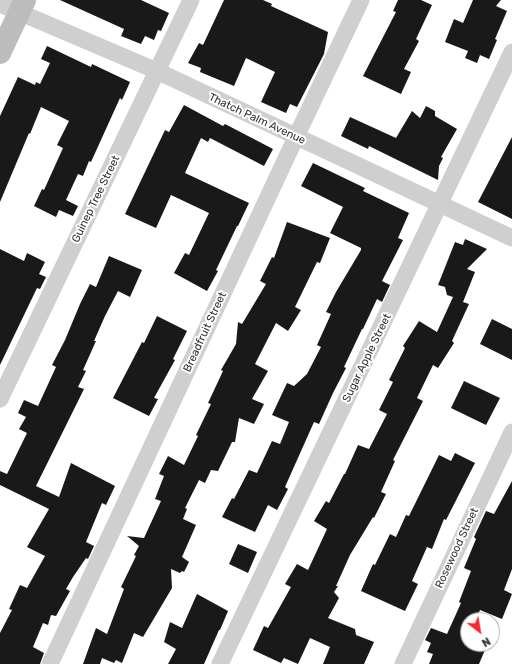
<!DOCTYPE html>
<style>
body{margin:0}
#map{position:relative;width:512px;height:664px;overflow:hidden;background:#fff;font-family:Rubik,sans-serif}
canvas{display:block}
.north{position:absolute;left:460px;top:612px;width:40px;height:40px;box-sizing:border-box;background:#fff;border:1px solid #adadad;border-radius:50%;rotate:149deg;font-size:11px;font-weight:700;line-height:16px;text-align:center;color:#323232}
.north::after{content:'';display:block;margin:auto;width:14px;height:18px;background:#f7262f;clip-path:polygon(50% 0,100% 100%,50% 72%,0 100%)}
</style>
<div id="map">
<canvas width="512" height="664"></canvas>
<div class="north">N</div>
</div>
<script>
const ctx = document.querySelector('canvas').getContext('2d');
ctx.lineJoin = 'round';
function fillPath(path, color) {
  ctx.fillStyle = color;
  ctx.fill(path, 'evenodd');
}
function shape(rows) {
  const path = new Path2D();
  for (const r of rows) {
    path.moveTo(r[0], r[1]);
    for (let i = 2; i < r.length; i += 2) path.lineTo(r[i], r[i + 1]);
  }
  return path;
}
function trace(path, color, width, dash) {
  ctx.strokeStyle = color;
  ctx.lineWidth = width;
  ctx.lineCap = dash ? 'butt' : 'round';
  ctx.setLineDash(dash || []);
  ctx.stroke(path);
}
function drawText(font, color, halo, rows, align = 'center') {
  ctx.font = font + ' Rubik,sans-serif';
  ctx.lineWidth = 4;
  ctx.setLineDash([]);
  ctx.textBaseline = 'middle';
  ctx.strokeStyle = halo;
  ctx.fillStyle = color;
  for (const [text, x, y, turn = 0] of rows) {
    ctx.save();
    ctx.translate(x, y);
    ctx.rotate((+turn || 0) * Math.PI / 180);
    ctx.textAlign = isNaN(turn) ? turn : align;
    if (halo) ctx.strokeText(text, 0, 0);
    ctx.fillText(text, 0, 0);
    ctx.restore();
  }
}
fillPath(shape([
 [60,0,141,0,169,13,161,31,158,30,154,40,145,36,141,44,121,36,124,29],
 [224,0,263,0,272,4,271,6,328,32,324,54,297,107,290,104,286,113,261,102,275,72,246,58,234,86,200,72,201,68,188,63,199,43,203,45],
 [398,0,421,0,432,5,416,39,419,41,404,69,411,72,401,94,363,76,396,12,393,11],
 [473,0,501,0,496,6,507,11,495,39,497,40,489,59,480,55,477,63,465,58,468,51,445,42,454,19,463,23],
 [47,46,91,67,92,64,130,82,122,100,120,98,91,162,89,161,83,176,78,174,66,200,78,206,73,216,59,210,56,217,34,206,42,189,44,190,63,148,57,145,69,121,41,107,30,134,29,133,0,202,0,116,18,77,35,85,36,82,40,84,50,63,41,59],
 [184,105,223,126,225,124,273,149,264,166,210,138,208,142,201,138,185,173,249,203,238,226,237,226,216,270,218,271,207,291,174,273,185,253,189,255,209,213,171,195,156,228,125,214,165,130,169,132],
 [426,106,435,111,435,116,457,129,441,157,443,158,439,166,438,180,369,146,368,149,341,136,350,117,396,138,412,111,420,118],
 [512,137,512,219,478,202],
 [313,163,365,188,363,191,409,213,398,238,403,240,382,281,390,285,382,302,377,299,363,329,362,329,344,367,346,368,333,393,319,424,314,422,285,487,288,489,277,510,268,505,255,532,222,517,232,498,234,499,249,470,257,473,272,441,280,444,289,422,272,415,287,383,294,386,307,374,321,347,317,345,331,314,326,312,336,292,361,250,361,248,330,233,343,207,301,186],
 [287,222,330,238,320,263,317,262,295,307,301,310,288,331,276,323,255,364,268,371,252,399,264,404,254,424,239,418,235,442,232,442,218,471,211,470,205,483,199,480,185,508,187,509,183,519,196,525,182,557,189,562,184,572,182,571,180,573,171,569,172,588,143,637,134,633,122,663,116,660,114,663,102,658,100,664,83,664,96,628,107,634,124,589,121,587,136,556,134,555,139,546,127,536,144,538,161,501,155,499,164,476,159,474,168,456,184,465,198,436,196,435,211,404,208,403,223,371,221,370,236,344,238,322,242,324,266,284,260,281,272,257,274,258],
 [465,239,487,249,467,269,475,272,463,302,469,304,452,341,454,343,438,368,433,365,417,398,423,401,393,460,395,461,381,492,386,494,374,518,373,517,350,555,336,586,338,586,334,592,339,598,328,618,355,629,356,635,374,642,364,664,323,664,330,647,310,638,298,664,284,658,281,663,253,650,264,626,268,628,291,587,285,584,297,564,308,570,327,529,314,521,326,501,329,503,344,474,345,474,358,445,369,449,387,414,379,410,393,382,389,380,405,348,403,346,419,321,437,332,453,297,447,295,445,287,438,285,455,242,463,245],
 [0,249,24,261,27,253,45,262,39,274,46,277,40,289,37,288,0,365],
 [109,256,142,270,130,297,118,291,105,316,94,341,96,341,83,370,86,371,78,387,84,389,36,486,59,497,71,463,115,486,106,505,102,503,86,542,94,546,88,559,86,558,73,577,66,589,70,591,56,616,51,615,48,625,43,623,33,647,44,653,40,664,0,664,0,633,12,610,9,609,20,585,27,588,45,556,27,547,49,509,0,485,0,471,7,474,27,433,19,429,26,417,18,413,24,400,38,406,56,367,52,365,65,340,80,304,90,284,96,287],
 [157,316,187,331,173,359,175,360,154,398,158,399,149,416,113,398,142,342,144,343],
 [492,319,512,329,512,360,480,344],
 [464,381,500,398,486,425,451,408],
 [455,453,475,463,446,520,444,519,432,549,427,547,412,581,418,584,405,611,361,591,373,564,375,565,390,534,396,537,406,515,409,516,439,455,451,461],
 [512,481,512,569,504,590,512,594,502,619,480,610,476,620,468,620,468,644,485,650,479,664,429,664,433,654,427,652,431,643,425,640,431,628,447,634,461,603,459,602,471,571,464,568,476,539,474,537,486,511,494,514],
 [238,544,257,552,248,573,229,564],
 [197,594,228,611,220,630,219,630,204,664,168,664,176,649,164,642,170,622,182,628]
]), '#191919');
trace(shape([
 [0,4,157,71,512,238],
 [0,399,191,0],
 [50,664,296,137,361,0],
 [220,664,512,52],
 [403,664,512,432]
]), '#cfcfcf', 17);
trace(shape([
 [0,53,25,0]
]), '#bcbcbc', 22);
drawText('11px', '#323232', '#fff', [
 ["Thatch Palm Avenue",257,119,25],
 ["Guinep Tree Street",96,199,-64],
 ["Breadfruit Street",205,332,-65],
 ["Sugar Apple Street",367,358,-64],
 ["Rosewood Street",457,548,-65]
]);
</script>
